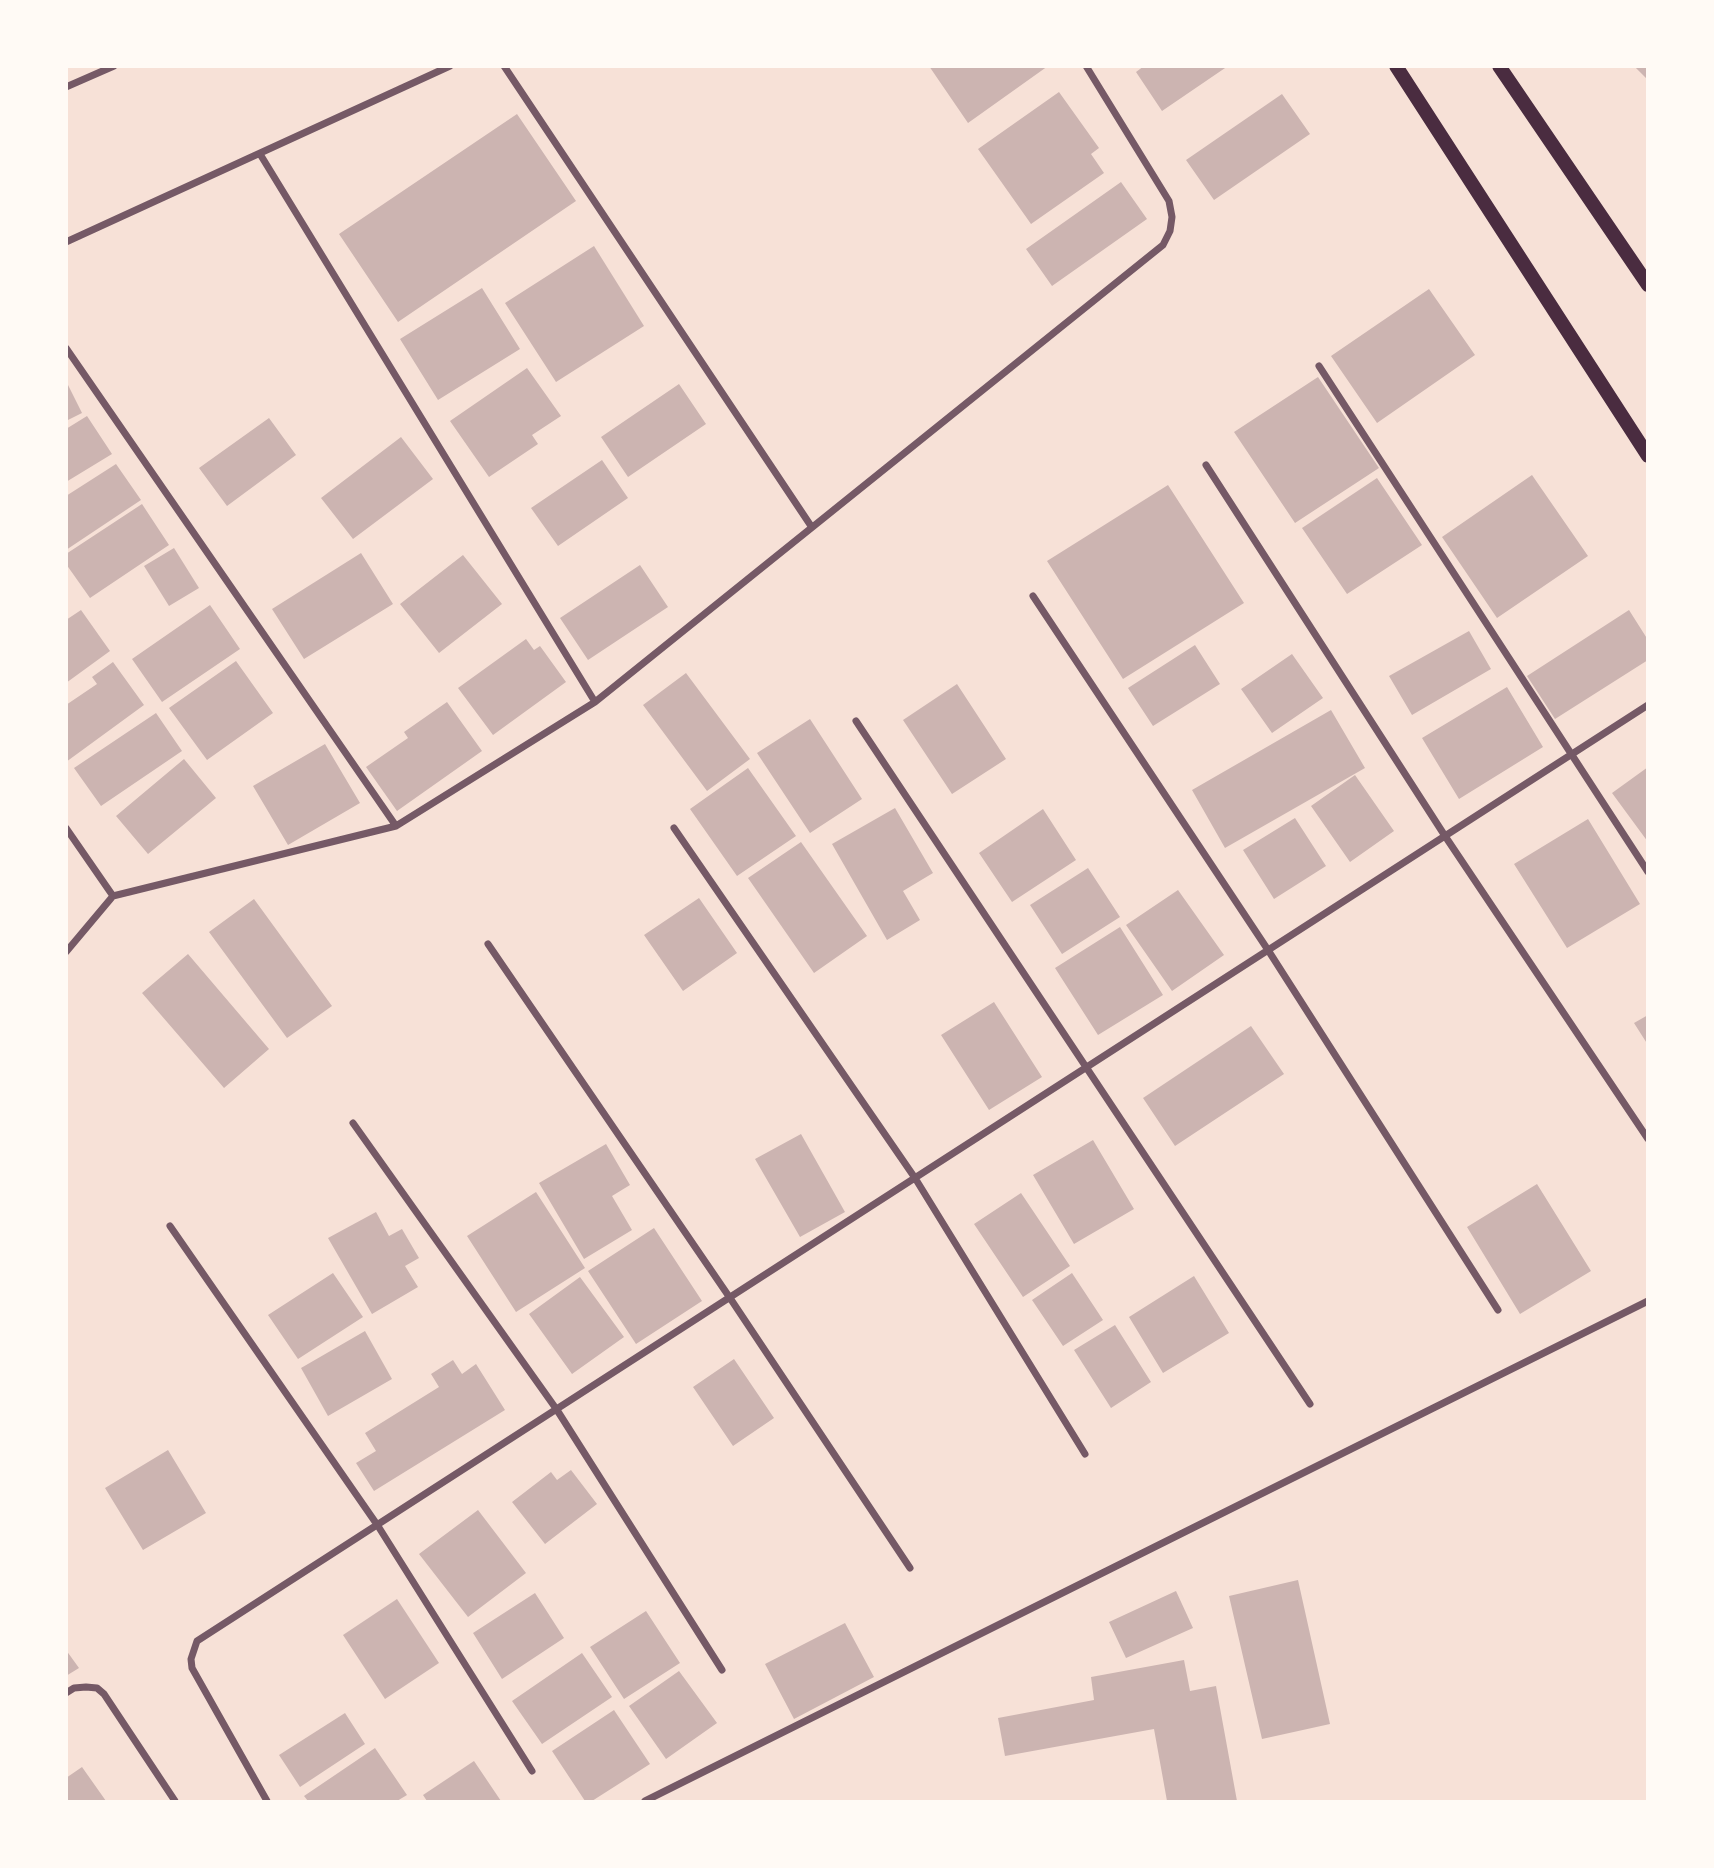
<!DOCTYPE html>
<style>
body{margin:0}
#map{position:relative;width:1714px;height:1868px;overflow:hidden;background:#f7e1d7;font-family:"Asap Condensed",sans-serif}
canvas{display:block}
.frame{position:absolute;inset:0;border:68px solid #fffaf5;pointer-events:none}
</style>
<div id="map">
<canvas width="1714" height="1868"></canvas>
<div class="frame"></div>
</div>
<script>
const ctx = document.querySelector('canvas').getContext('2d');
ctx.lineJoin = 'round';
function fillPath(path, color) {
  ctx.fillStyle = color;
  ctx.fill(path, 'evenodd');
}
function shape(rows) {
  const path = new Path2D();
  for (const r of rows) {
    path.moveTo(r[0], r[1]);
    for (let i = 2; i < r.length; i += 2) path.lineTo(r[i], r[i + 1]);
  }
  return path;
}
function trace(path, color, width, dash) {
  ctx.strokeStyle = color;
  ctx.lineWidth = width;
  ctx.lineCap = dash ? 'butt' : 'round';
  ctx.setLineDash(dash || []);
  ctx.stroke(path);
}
fillPath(shape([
 [929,66,1048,66,968,123],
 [1144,66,1228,66,1162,111,1136,72],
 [1634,66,1648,66,1648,77,1646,78],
 [1059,92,1099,148,1091,154,1104,173,1031,224,978,149],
 [1282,94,1310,134,1214,200,1186,160],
 [517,114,576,201,398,322,339,234],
 [1121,182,1147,219,1052,286,1026,249],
 [594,246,644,326,556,382,505,303],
 [482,288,520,349,438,400,400,339],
 [1429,289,1475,355,1377,423,1331,356],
 [527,368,561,416,532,435,538,444,489,477,450,421],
 [1318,377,1379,468,1295,523,1234,432],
 [66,381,82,413,66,421],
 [679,384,706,424,628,477,601,437],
 [87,416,112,454,66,482,66,429],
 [269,418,296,455,227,506,199,468],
 [401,437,433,479,353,539,321,498],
 [602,460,628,498,558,546,531,508],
 [116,464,141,500,66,550,66,496],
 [1532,475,1588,556,1497,618,1442,537],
 [1377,478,1422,545,1347,594,1302,528],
 [1168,485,1244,603,1123,679,1047,561],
 [142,504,169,545,90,598,66,564,66,554],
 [174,548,199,588,169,606,144,566],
 [361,553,393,604,304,659,272,609],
 [463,555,502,604,439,653,400,604],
 [640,565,668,607,588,660,560,618],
 [210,605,240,649,162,702,132,659],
 [81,610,110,651,66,683,66,620],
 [1629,610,1648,640,1648,660,1555,719,1527,676],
 [1469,631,1491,669,1412,715,1389,676],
 [526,639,534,650,540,646,566,682,493,735,458,688],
 [1195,645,1220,684,1153,726,1128,688],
 [1292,654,1323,698,1272,733,1241,689],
 [236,661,273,713,207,760,169,708],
 [113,662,144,705,66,762,66,705,97,684,92,677],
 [686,673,750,759,707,791,643,705],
 [957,684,1006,759,952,794,903,720],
 [1507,687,1543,747,1459,799,1422,738],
 [447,702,482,751,397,811,366,767,408,738,404,732],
 [1331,710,1365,768,1225,848,1192,790],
 [156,713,182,751,101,806,74,768],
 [810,719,862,799,810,833,757,753],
 [325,744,360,803,288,845,253,786],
 [184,759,216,798,148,854,116,816],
 [1648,767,1648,842,1612,793],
 [748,768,796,836,737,876,690,809],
 [1355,775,1394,831,1350,862,1311,806],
 [895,808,933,873,903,891,920,920,887,940,832,844],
 [1043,809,1076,860,1012,902,979,853],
 [1295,818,1326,866,1274,899,1243,850],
 [1588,819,1640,904,1567,948,1514,864],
 [801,842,867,936,814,973,748,878],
 [1088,868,1120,917,1062,954,1030,905],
 [1178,890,1224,955,1172,991,1126,925],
 [699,898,737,953,683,991,644,935],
 [254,899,332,1006,287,1038,209,932],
 [1120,927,1163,995,1098,1035,1055,968],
 [188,954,269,1049,224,1088,142,993],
 [994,1002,1042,1077,989,1110,941,1035],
 [1648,1015,1648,1045,1634,1023],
 [1251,1026,1284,1074,1175,1146,1143,1098],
 [801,1134,845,1212,800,1237,755,1159],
 [1093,1140,1134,1209,1074,1244,1033,1175],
 [606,1144,630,1185,612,1196,632,1230,584,1259,539,1183],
 [1537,1184,1591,1271,1520,1314,1467,1227],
 [536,1192,585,1268,516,1312,467,1236],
 [1021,1193,1070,1266,1023,1297,974,1224],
 [376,1212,389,1236,402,1229,419,1258,405,1266,418,1287,372,1314,328,1238],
 [654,1228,702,1301,636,1344,588,1271],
 [333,1273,363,1317,298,1359,268,1315],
 [1072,1273,1103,1320,1063,1346,1032,1300],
 [1194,1276,1229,1333,1163,1373,1129,1317],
 [580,1277,624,1337,572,1374,529,1314],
 [1115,1325,1151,1382,1111,1408,1074,1350],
 [365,1331,392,1379,328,1416,301,1368],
 [734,1359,774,1418,733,1446,693,1387],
 [453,1360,462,1374,476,1364,505,1410,374,1491,356,1463,376,1451,365,1433,439,1387,431,1374],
 [168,1450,206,1513,143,1550,105,1488],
 [571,1470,597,1504,545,1544,512,1502,551,1472,557,1480],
 [478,1510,526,1573,468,1617,419,1554],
 [1298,1580,1330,1724,1262,1739,1229,1596],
 [1176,1591,1193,1628,1126,1658,1109,1622],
 [535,1593,564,1638,502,1679,473,1633],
 [397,1599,439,1663,385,1699,343,1635],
 [646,1611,680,1663,624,1699,590,1647],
 [845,1623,874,1677,794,1719,765,1664],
 [66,1650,79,1668,66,1676],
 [582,1653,612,1697,542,1744,512,1701],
 [1184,1660,1190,1691,1216,1686,1237,1801,1167,1801,1154,1729,1005,1756,998,1718,1094,1700,1091,1677],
 [679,1671,717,1723,666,1759,629,1706],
 [614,1710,650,1764,592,1801,585,1801,552,1751],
 [345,1713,365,1744,300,1787,279,1755],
 [375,1748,407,1795,397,1801,308,1801,304,1796],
 [474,1761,501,1801,427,1801,423,1795],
 [82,1767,106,1801,66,1801,66,1778]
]), '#ccb4b1');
trace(shape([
 [504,66,811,526],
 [66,87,114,66],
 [260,154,595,702,396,826],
 [66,242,450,66],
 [66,348,396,826,113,896,66,952],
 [1319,366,1648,872],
 [1206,465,1445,836,1648,1139],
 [1033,596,1268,950,1498,1310],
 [595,702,1163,245,1170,231,1172,217,1169,201,1086,66],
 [856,721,1310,1404],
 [66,828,113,896],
 [674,828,915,1178,1085,1454],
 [488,944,730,1298,910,1568],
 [353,1123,557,1410,722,1670],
 [170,1226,378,1526,532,1771],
 [66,1693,74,1688,86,1687,97,1688,104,1694,175,1801],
 [267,1801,192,1668,191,1659,197,1641,1648,705],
 [645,1801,1648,1301]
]), '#755966', 7);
trace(shape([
 [1396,66,1648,456],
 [1499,66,1648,285]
]), '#4a2c40', 14);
</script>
